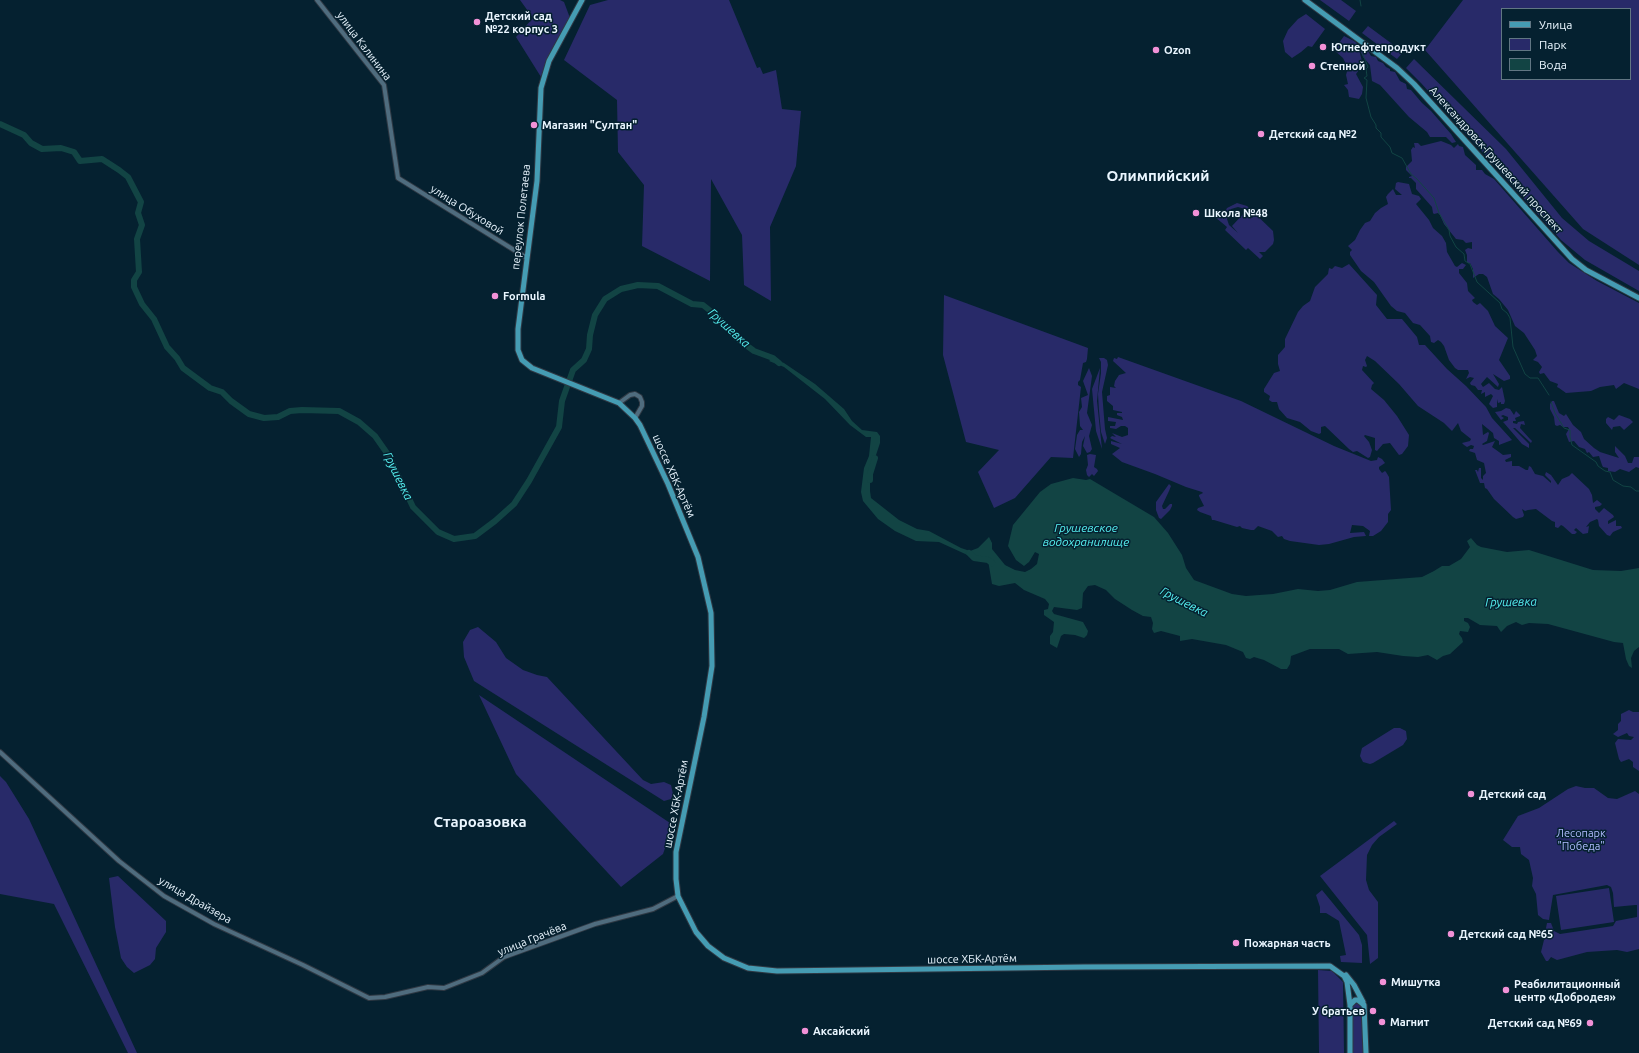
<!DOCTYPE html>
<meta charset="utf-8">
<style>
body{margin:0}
#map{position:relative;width:1639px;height:1053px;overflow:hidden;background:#052130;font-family:Ubuntu,sans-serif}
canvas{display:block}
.legend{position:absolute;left:1501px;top:8px;width:130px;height:72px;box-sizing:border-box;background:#052130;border:1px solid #617683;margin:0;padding:5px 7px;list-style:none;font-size:12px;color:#eaf6ff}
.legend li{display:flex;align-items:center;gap:8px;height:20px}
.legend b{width:20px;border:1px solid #617683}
</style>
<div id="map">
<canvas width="1639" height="1053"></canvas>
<ul class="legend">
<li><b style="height:5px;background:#459cb3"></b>Улица</li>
<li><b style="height:11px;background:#282a69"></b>Парк</li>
<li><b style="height:11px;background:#124444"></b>Вода</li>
</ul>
</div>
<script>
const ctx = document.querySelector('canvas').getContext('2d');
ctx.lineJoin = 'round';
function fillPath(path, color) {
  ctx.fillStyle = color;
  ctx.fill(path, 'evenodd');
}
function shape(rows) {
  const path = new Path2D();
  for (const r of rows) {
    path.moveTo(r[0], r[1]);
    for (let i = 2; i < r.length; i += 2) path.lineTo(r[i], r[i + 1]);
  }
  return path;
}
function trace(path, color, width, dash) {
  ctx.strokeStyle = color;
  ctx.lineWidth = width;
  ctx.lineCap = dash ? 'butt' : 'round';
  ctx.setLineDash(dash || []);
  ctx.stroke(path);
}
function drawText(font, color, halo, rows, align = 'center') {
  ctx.font = font + ' Ubuntu,sans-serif';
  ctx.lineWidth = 3;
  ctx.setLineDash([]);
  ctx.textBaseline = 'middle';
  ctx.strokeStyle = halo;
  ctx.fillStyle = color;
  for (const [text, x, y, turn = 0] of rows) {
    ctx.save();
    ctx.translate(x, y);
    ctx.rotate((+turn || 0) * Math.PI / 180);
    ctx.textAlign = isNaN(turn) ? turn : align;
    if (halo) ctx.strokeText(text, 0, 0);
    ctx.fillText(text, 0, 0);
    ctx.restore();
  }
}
fillPath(shape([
 [520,0,560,0,564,2,570,18,547,62,541,77,516,37,533,18],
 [608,0,729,0,757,68,760,67,763,74,776,70,782,109,801,111,796,166,770,227,771,301,744,285,742,235,711,179,710,281,642,246,644,185,618,152,617,100,564,60,590,5],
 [1320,0,1341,0,1356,11,1349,21],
 [1463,0,1639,0,1639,265,1583,229,1425,50],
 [1502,9,1630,9,1630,79,1502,79],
 [1306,14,1325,29,1312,47,1308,46,1301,52,1292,58,1285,52,1283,41,1288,30,1298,19],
 [1368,26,1403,52,1397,59,1362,33],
 [1344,36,1354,41,1360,46,1359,50,1362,61,1358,65,1359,70,1356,74,1363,87,1362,94,1359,99,1349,97,1348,90,1344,85,1348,84,1346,75,1348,68,1343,58,1334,50],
 [1361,47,1368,51,1371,56,1376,57,1378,61,1383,63,1386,67,1390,69,1390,71,1395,72,1400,81,1406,84,1407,89,1411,90,1422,103,1431,111,1451,134,1456,142,1452,143,1446,137,1430,137,1427,132,1409,117,1380,85,1372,81,1370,65,1363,57,1360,50],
 [1414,59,1506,149,1562,218,1589,241,1639,271,1639,291,1585,260,1561,240,1421,83,1406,68],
 [1441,141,1451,145,1454,148,1458,144,1459,146,1463,147,1465,155,1476,165,1476,170,1482,170,1485,174,1494,179,1558,252,1569,263,1597,281,1639,303,1639,389,1624,383,1616,389,1614,385,1600,387,1591,391,1566,393,1559,388,1557,387,1558,384,1550,381,1544,373,1540,374,1539,372,1542,367,1538,362,1533,360,1537,356,1535,350,1524,333,1515,326,1508,310,1499,299,1493,294,1487,277,1483,274,1479,274,1473,278,1473,269,1470,263,1467,263,1467,255,1465,250,1468,248,1472,249,1472,242,1466,243,1463,240,1456,239,1444,224,1440,215,1438,213,1434,214,1433,213,1432,207,1416,189,1416,183,1411,178,1409,178,1409,177,1412,176,1406,170,1406,167,1412,161,1411,150,1413,147,1415,148,1414,143,1418,143,1421,146],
 [1398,182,1409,184,1412,194,1419,196,1421,199,1416,204,1429,220,1433,228,1442,236,1446,243,1447,252,1455,266,1457,267,1462,263,1466,265,1463,269,1459,269,1459,273,1467,283,1468,291,1475,298,1472,300,1473,302,1477,305,1480,303,1488,311,1495,326,1508,338,1499,360,1510,376,1510,379,1504,381,1493,374,1499,384,1498,387,1487,377,1481,384,1483,387,1489,383,1495,389,1499,390,1502,387,1505,401,1504,404,1501,404,1501,402,1498,403,1497,399,1497,407,1493,408,1489,404,1493,396,1491,394,1485,397,1485,392,1481,394,1482,390,1478,390,1475,386,1471,385,1470,383,1474,378,1470,377,1466,379,1469,373,1468,370,1458,370,1455,368,1449,360,1444,346,1441,342,1438,340,1434,343,1431,342,1430,336,1420,325,1413,323,1405,313,1397,311,1391,306,1374,282,1361,271,1350,255,1350,252,1352,250,1348,246,1355,240,1360,230,1365,223,1370,221,1375,213,1381,208,1388,204,1386,197,1388,194,1393,189,1396,195,1402,195,1395,189,1396,183],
 [1237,203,1247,206,1273,231,1274,240,1273,244,1265,252,1259,252,1263,256,1260,259,1248,248,1246,250,1225,230,1227,227,1215,217,1217,214,1224,219,1224,214,1227,208],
 [1238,207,1245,209,1253,217,1252,218,1245,212,1232,226,1238,233,1229,225,1227,219,1231,209],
 [1349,264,1377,295,1376,305,1387,319,1402,319,1417,337,1419,345,1425,345,1447,369,1466,386,1486,407,1492,418,1512,440,1499,445,1499,441,1494,438,1493,433,1482,424,1483,435,1488,432,1489,433,1487,441,1482,444,1483,445,1495,441,1492,447,1499,452,1503,455,1511,454,1511,457,1505,460,1506,462,1512,461,1512,466,1519,466,1526,470,1528,470,1529,466,1531,467,1535,474,1543,476,1551,483,1551,481,1545,475,1546,472,1551,475,1558,485,1562,479,1569,476,1572,473,1589,489,1592,495,1593,503,1597,500,1602,504,1600,506,1595,507,1595,509,1599,513,1604,508,1613,515,1614,517,1608,521,1608,524,1616,520,1616,526,1621,526,1622,528,1613,532,1610,536,1607,535,1599,526,1598,520,1597,519,1590,522,1586,527,1589,526,1588,533,1583,534,1576,528,1574,530,1577,532,1575,534,1572,534,1563,526,1561,525,1558,528,1555,527,1555,522,1552,521,1536,509,1528,510,1525,511,1522,509,1524,515,1523,517,1516,519,1513,517,1494,499,1487,489,1485,488,1484,483,1480,483,1475,470,1477,470,1478,472,1479,468,1481,468,1481,478,1483,480,1483,476,1486,473,1484,463,1477,460,1475,453,1469,451,1470,449,1473,449,1474,446,1471,445,1467,447,1464,445,1462,443,1470,441,1471,439,1461,431,1458,423,1452,431,1444,423,1418,406,1399,384,1375,361,1367,356,1365,360,1367,366,1366,367,1363,366,1362,370,1374,383,1372,385,1371,389,1384,400,1397,416,1409,435,1408,446,1402,454,1399,455,1390,443,1383,444,1377,451,1375,450,1375,438,1365,435,1364,436,1369,442,1372,450,1370,457,1368,458,1357,451,1353,452,1349,449,1325,426,1321,427,1321,433,1319,434,1311,431,1300,422,1287,418,1279,409,1277,402,1272,402,1269,400,1270,396,1264,392,1264,389,1274,373,1280,371,1278,364,1278,355,1285,347,1285,339,1298,312,1303,306,1310,301,1315,287,1328,274,1329,268,1332,269,1335,266,1342,268],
 [944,295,1088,348,1087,359,1086,362,1083,363,1080,380,1078,382,1078,385,1081,387,1073,458,1051,457,1015,498,994,508,978,472,999,450,966,442,943,355],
 [1118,357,1241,401,1334,446,1371,461,1377,460,1378,457,1382,459,1385,463,1379,467,1379,469,1382,473,1385,471,1386,472,1389,477,1391,510,1388,514,1388,522,1381,531,1373,536,1369,536,1370,531,1363,526,1352,525,1350,533,1364,532,1366,536,1354,537,1329,544,1319,545,1290,541,1284,539,1282,536,1278,537,1272,531,1258,526,1254,530,1251,530,1242,528,1240,526,1237,527,1214,520,1212,520,1211,516,1200,512,1197,510,1198,508,1204,506,1199,496,1199,495,1203,493,1202,492,1186,487,1155,474,1122,462,1112,454,1120,448,1111,444,1111,441,1122,444,1110,438,1112,436,1116,437,1112,433,1122,437,1128,435,1128,428,1125,426,1121,426,1116,429,1110,428,1110,426,1115,426,1116,422,1108,421,1108,417,1123,420,1122,417,1117,415,1117,413,1122,413,1122,412,1113,410,1113,406,1107,401,1107,396,1110,395,1110,387,1116,388,1114,386,1115,381,1119,375,1126,373,1113,361,1114,358,1117,359],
 [1099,358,1104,358,1107,360,1108,365,1102,392,1105,429,1107,438,1105,444,1101,432,1099,411,1098,394,1101,373,1101,362],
 [1089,368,1092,376,1087,413,1092,425,1089,436,1092,449,1090,452,1087,453,1083,446,1085,436,1082,442,1081,454,1079,457,1075,449,1077,435,1080,430,1083,430,1080,426,1079,412,1082,407,1081,398,1088,395,1083,381],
 [1100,368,1097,401,1102,449,1096,431,1092,389],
 [1552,401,1554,401,1559,413,1564,416,1566,414,1573,425,1581,432,1584,439,1594,448,1600,452,1619,458,1615,452,1615,446,1625,456,1628,463,1632,463,1634,457,1639,457,1639,468,1636,467,1629,472,1620,469,1615,472,1608,471,1608,468,1603,467,1602,465,1599,456,1593,457,1589,452,1587,453,1585,449,1579,447,1574,441,1569,442,1566,434,1569,429,1568,427,1563,427,1560,425,1557,426,1555,425,1554,417,1550,409,1550,404],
 [1506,408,1510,409,1514,415,1516,411,1520,415,1520,416,1515,418,1516,421,1513,421,1513,423,1517,424,1518,422,1524,421,1525,425,1521,424,1520,428,1530,439,1532,441,1531,443,1515,428,1513,428,1529,444,1529,448,1522,444,1504,423,1503,422,1508,420,1508,417,1503,415,1501,416,1504,418,1501,420,1495,412,1501,411],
 [1619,415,1630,419,1633,422,1624,430,1620,426,1613,427,1612,430,1606,423,1606,419,1608,417,1614,420],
 [1090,454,1096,455,1094,467,1097,469,1098,471,1094,476,1092,474,1089,477,1087,475,1086,470,1088,465,1087,455],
 [1169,484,1171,486,1169,491,1162,506,1163,509,1165,509,1170,504,1172,504,1172,506,1170,510,1161,519,1159,518,1156,510,1156,502],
 [478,627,496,642,506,658,523,670,537,675,547,677,643,780,651,784,664,782,671,785,673,794,671,799,664,801,474,681,464,657,463,642,470,630],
 [479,695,673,825,663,854,621,887,516,774],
 [1629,710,1633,712,1639,712,1639,771,1633,767,1633,762,1629,759,1621,762,1619,759,1615,743,1618,739,1631,740,1634,737,1629,736,1627,733,1618,737,1613,734,1618,730,1618,724,1621,721,1621,714],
 [1394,728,1400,728,1406,731,1407,739,1403,745,1373,763,1370,764,1363,762,1360,756,1362,748],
 [0,776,6,782,29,819,137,1053,128,1053,54,904,0,894],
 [1576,786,1585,788,1594,788,1608,798,1617,799,1635,791,1639,794,1639,949,1627,952,1617,950,1587,952,1557,960,1551,957,1548,961,1546,961,1541,952,1544,940,1547,937,1545,933,1547,923,1551,923,1554,931,1560,934,1613,926,1616,921,1637,917,1637,905,1635,905,1614,907,1613,893,1611,887,1607,885,1553,895,1549,920,1543,919,1538,915,1536,894,1532,886,1533,878,1529,860,1521,854,1520,847,1512,847,1503,840,1518,816,1539,808,1568,789],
 [1394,821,1397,824,1379,837,1372,845,1367,855,1366,880,1369,890,1378,902,1378,958,1370,964,1367,935,1320,876],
 [118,876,166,921,166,932,156,948,155,959,150,965,134,973,127,967,121,958,115,927,109,878],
 [1609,888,1614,922,1561,930,1556,896],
 [1322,890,1359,935,1362,945,1362,963,1341,962,1340,956,1346,955,1339,921,1326,913,1320,913,1320,907,1316,895],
 [1318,970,1332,971,1343,982,1344,1053,1319,1053],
 [1357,1003,1361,1004,1364,1053,1353,1053,1353,1006]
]), '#282a69');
fillPath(shape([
 [773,358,784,363,815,384,844,409,852,421,862,430,877,432,880,436,880,443,870,473,870,491,871,498,899,520,917,529,929,531,961,548,970,551,978,548,989,537,992,543,992,549,1005,565,1015,570,1025,572,1031,569,1037,564,1039,554,1035,552,1029,562,1024,566,1016,560,1008,546,1013,525,1040,492,1051,484,1073,478,1086,480,1090,479,1154,517,1168,533,1182,555,1186,568,1194,580,1232,594,1246,596,1273,594,1298,589,1318,591,1330,590,1357,582,1422,577,1434,571,1442,566,1449,566,1461,559,1470,547,1467,541,1471,538,1477,545,1481,547,1507,552,1529,550,1593,570,1621,571,1639,568,1639,647,1634,651,1631,658,1632,668,1629,666,1626,659,1623,643,1614,642,1548,624,1529,623,1522,625,1516,622,1507,626,1501,632,1497,626,1480,625,1468,618,1464,618,1464,621,1468,623,1470,627,1468,632,1460,631,1459,634,1462,638,1463,642,1450,654,1443,656,1437,660,1428,655,1418,657,1403,656,1377,652,1348,654,1339,649,1310,649,1291,656,1290,664,1287,669,1281,669,1264,660,1254,657,1250,659,1246,658,1243,652,1226,645,1192,639,1180,641,1180,636,1161,631,1154,633,1152,629,1153,623,1151,617,1143,616,1132,610,1115,599,1106,590,1095,585,1088,586,1083,593,1082,608,1077,610,1054,607,1052,611,1054,614,1083,622,1088,631,1087,635,1084,638,1075,635,1064,634,1061,636,1057,648,1050,644,1050,636,1053,632,1054,622,1044,615,1044,610,1048,609,1049,604,1045,599,1024,590,1015,583,999,586,992,584,988,560,974,558,939,542,916,541,895,531,878,519,863,501,861,492,864,468,869,456,871,437,866,437,850,425,825,399,784,367,769,361]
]), '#124444');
trace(shape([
 [1360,0,1361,6],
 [1363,47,1363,55,1368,67,1366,69,1367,76,1364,78,1367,80,1366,98,1371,117,1376,125,1376,128,1381,133,1381,137,1390,147,1392,153,1402,158,1411,174,1417,179,1434,198,1439,213,1449,230,1450,236,1456,247,1464,254,1465,261,1470,264,1477,282,1500,303,1502,309,1507,313,1510,318,1513,347,1525,374,1530,378,1538,378,1549,395],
 [1551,402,1555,413,1564,428,1570,430,1570,437,1572,445,1596,462,1598,466,1605,471,1610,472,1613,480,1623,486,1631,487,1636,491,1639,491]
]), '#124444', 1);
trace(shape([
 [0,124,24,135,31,143,42,149,61,148,74,152,80,161,102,159,119,170,128,177,141,202,138,213,142,225,137,239,139,272,134,280,134,287,142,304,154,319,167,347,177,358,183,368,210,388,222,392,231,401,249,414,264,418,278,417,290,411,302,410,339,411,359,422,375,436,389,456,413,507,438,532,454,539,475,536,495,521,514,504,529,481,559,427,562,401,573,370,584,360,589,349,590,335,595,315,605,299,621,289,638,285,658,286,692,304,703,305,718,317,734,336,754,351,773,358,779,363],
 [870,480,870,474,875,458],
 [969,553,974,558,988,560,992,563]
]), '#124444', 6);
const minor = shape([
 [317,0,384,85,398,178,527,258],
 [619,403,630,395,635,394,640,397,642,402,642,406,635,418],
 [0,752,119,861,164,896,214,924,303,965,369,998,385,997,428,987,444,988,482,973,504,957,595,924,653,909,678,896]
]);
const major = shape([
 [582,0,549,61,541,88,537,181,518,329,518,350,522,360,532,368,619,403,635,418,640,425,668,484,698,557,711,613,712,666,704,717,676,852,676,879,678,896,696,932,708,946,724,958,748,968,777,971,1084,967,1330,966,1344,976,1347,982,1350,1005],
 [1305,0,1397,68,1414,84,1572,259,1586,270,1639,298],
 [1346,975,1354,985,1363,1002],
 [1350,1053,1350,1005,1355,1000,1358,1000,1364,1005,1366,1053]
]);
trace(minor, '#2f3944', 6);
trace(major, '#2f3944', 7);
trace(minor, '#4f6c7e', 4);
trace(major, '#459cb3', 5);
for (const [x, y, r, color] of [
 [477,22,4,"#f291d7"],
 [1323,47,4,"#f291d7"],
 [1156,50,4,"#f291d7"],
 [1312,66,4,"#f291d7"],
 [534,125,4,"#f291d7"],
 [1261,134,4,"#f291d7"],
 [1196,213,4,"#f291d7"],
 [495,296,4,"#f291d7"],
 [1471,794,4,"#f291d7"],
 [1451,934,4,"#f291d7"],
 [1236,943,4,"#f291d7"],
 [1383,982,4,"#f291d7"],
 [1506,990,4,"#f291d7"],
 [1373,1011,4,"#f291d7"],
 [1382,1022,4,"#f291d7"],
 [1590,1023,4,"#f291d7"],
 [805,1031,4,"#f291d7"]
]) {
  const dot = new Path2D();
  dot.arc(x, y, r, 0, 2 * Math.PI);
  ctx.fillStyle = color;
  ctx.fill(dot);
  trace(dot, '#052130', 1.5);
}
drawText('bold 11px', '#eaf6ff', '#052130', [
 ["Детский сад",485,16],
 ["№22 корпус 3",485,29],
 ["Югнефтепродукт",1331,47],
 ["Ozon",1164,50],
 ["Степной",1320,66],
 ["Магазин \"Султан\"",542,125],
 ["Детский сад №2",1269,134],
 ["Школа №48",1204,213],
 ["Formula",503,296],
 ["Детский сад",1479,794],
 ["Детский сад №65",1459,934],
 ["Пожарная часть",1244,943],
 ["Мишутка",1391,982],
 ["Реабилитационный",1514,984],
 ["центр «Добродея»",1514,997],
 ["У братьев",1365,1011,"right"],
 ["Магнит",1390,1022],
 ["Детский сад №69",1582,1023,"right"],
 ["Аксайский",813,1031]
], 'left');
drawText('11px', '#eaf6ff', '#052130', [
 ["улица Калинина",364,46,53],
 ["Александровск-Грушевский проспект",1496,160,48],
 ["улица Обуховой",467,210,32],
 ["переулок Полетаева",521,217,-84],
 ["шоссе ХБК-Артём",674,476,66],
 ["шоссе ХБК-Артём",676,804,-79],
 ["улица Драйзера",195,900,30],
 ["улица Грачёва",532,939,-22],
 ["шоссе ХБК-Артём",972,959,-1]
]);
drawText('11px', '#b0bbfe', '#052130', [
 ["Лесопарк",1581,833],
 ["\"Победа\"",1581,846]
]);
drawText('italic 12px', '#56f0f0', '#052130', [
 ["Грушевка",729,328,42],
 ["Грушевка",398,476,64],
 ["Грушевское",1086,528],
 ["водохранилище",1086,542],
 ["Грушевка",1184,602,27],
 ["Грушевка",1511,602,-1]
]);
drawText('bold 15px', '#eaf6ff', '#052130', [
 ["Олимпийский",1158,176],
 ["Староазовка",480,822]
]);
</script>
